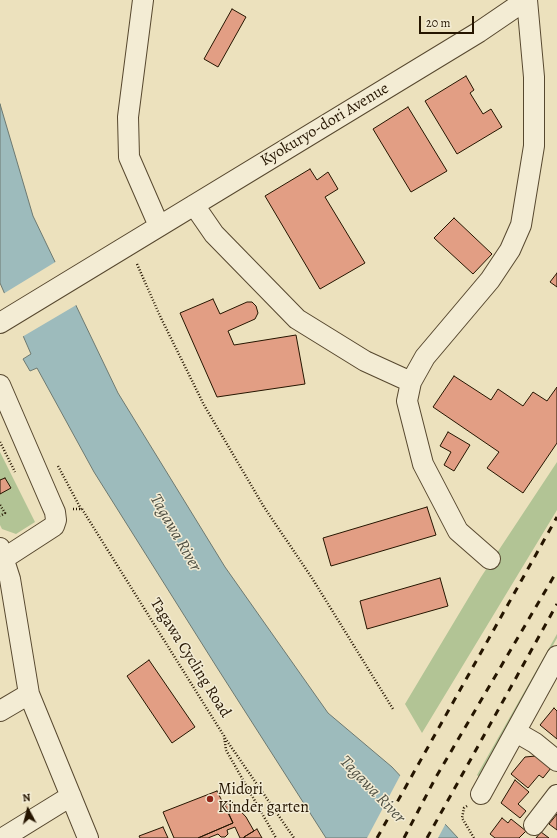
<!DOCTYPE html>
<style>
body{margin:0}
#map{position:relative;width:557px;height:838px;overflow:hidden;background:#ece1bd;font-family:Alegreya,serif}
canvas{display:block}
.north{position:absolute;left:8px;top:790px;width:40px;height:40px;-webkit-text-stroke:3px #f3ecd4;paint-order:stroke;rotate:353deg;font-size:11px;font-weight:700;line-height:16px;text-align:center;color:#251500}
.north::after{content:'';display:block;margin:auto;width:14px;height:18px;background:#251500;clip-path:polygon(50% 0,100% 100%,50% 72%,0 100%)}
.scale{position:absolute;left:419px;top:16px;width:55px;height:18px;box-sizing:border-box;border:2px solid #251500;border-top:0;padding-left:5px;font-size:12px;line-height:14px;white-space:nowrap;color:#251500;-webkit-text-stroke:3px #f3ecd4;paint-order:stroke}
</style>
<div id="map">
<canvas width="557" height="838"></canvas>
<div class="north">N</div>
<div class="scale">20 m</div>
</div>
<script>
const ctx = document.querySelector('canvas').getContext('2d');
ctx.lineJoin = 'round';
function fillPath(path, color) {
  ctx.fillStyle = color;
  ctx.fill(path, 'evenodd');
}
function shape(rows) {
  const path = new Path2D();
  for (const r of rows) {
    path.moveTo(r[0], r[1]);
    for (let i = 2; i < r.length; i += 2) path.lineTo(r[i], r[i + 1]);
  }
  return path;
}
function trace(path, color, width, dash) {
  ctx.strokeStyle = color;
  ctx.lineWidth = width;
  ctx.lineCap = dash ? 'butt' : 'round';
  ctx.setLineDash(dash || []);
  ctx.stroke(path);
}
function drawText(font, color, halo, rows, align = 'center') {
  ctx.font = font + ' Alegreya,serif';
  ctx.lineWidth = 3;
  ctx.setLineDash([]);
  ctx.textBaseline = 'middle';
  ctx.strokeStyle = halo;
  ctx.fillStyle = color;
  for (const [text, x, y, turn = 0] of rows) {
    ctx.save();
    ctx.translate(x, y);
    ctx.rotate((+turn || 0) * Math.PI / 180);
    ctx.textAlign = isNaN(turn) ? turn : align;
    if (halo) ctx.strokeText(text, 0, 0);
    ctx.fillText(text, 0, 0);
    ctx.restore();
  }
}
fillPath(shape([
 [0,452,35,522,16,534,2,529,0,525],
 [557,462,557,510,422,733,405,704,481,577],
 [557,634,557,638,479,777,477,775]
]), '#b2c495');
const water = shape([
 [0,104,33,216,118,393,225,567,328,713,392,767,458,838,326,838,216,666,94,472,37,368,30,371,23,359,31,354,0,283,0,104]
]);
fillPath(water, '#9dbbbc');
trace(water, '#6d7971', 1);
fillPath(shape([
 [57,261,78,304,22,337,3,294],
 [401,774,446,823,438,838,367,838]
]), '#ece1bd');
const building = shape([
 [232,9,246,17,218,67,204,59,232,9],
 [466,76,474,90,470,93,483,114,491,109,502,127,457,154,425,101,466,76],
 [408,107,447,171,411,192,373,129,408,107],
 [310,169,317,180,328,172,338,189,325,197,365,263,320,289,265,196,310,169],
 [454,218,492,254,473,274,434,238,454,218],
 [557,273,557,287,550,282,557,273],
 [213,299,220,314,247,302,252,302,256,306,258,313,255,319,228,331,234,345,296,335,305,384,217,397,180,313,213,299],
 [454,376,491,400,498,389,523,406,533,392,547,401,557,387,557,443,523,493,487,468,499,452,433,407,454,376],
 [448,432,470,445,454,471,444,465,451,452,440,446,448,432],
 [5,478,11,488,0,494,0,480,5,478],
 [427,507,436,535,331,566,323,538,427,507],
 [440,578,448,606,367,629,360,601,440,578],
 [149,660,195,727,172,743,127,676,149,660],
 [554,708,557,711,557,739,540,725,554,708],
 [536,756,551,768,543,778,539,775,528,788,511,774,525,757,536,756],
 [515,780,529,792,518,804,526,811,520,818,501,803,515,780],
 [217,791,233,823,198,838,174,838,163,812,217,791],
 [232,802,246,817,254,831,244,837,244,838,240,838,235,827,227,830,228,834,225,837,221,837,218,834,208,838,198,838,233,823,225,805,232,802],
 [557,814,557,830,549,824,557,814],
 [502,818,508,823,511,819,526,831,519,838,495,838,490,834,502,818],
 [163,827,168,838,140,838,139,836,163,827],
 [257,829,262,838,244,838,244,837,257,829],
 [541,832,549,838,536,838,541,832]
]);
fillPath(building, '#e29e84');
trace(building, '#251500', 1);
const minor = shape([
 [143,0,128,117,129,157,159,226],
 [194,205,214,234,297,319,365,361,411,382],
 [0,323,479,32,526,0],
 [0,385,51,503,55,512,56,520,54,526,0,561],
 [0,548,10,579,29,694,88,838],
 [490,559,458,531,423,464,407,401,411,382,425,357,490,280,510,250,521,225,534,146,534,77,527,0],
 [0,711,29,694],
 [516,732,535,743,557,761],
 [481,794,557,656],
 [534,825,557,795],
 [3,838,71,796]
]);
trace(minor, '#57482f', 22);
trace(shape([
 [137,264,160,316,204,405,264,507,312,578,393,709],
 [0,442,15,472],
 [58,466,81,509],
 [0,505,5,513,0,516],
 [73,509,82,509,224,736,226,750,276,838],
 [225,738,294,838],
 [467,806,464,808,462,818,474,838]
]), '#251500', 2.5, [1, 2]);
trace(minor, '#f3ecd4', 20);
trace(shape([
 [377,838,557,517],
 [404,838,436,777,557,571],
 [427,838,557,604]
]), '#251500', 3, [7, 7]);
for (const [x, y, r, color] of [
 [210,799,4,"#8f2418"]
]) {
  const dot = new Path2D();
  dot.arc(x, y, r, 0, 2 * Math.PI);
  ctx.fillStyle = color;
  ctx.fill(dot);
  trace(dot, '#f3ecd4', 1.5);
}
drawText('16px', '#251500', '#f3ecd4', [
 ["Kyokuryo-dori Avenue",325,125,-31],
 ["Tagawa Cycling Road",190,658,58]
]);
drawText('16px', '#251500', '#f3ecd4', [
 ["Midori",218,790],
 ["Kinder garten",218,808]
], 'left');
drawText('italic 17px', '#4f4f42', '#f3ecd4', [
 ["Tagawa River",175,533,60],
 ["Tagawa River",372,790,46]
]);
</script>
